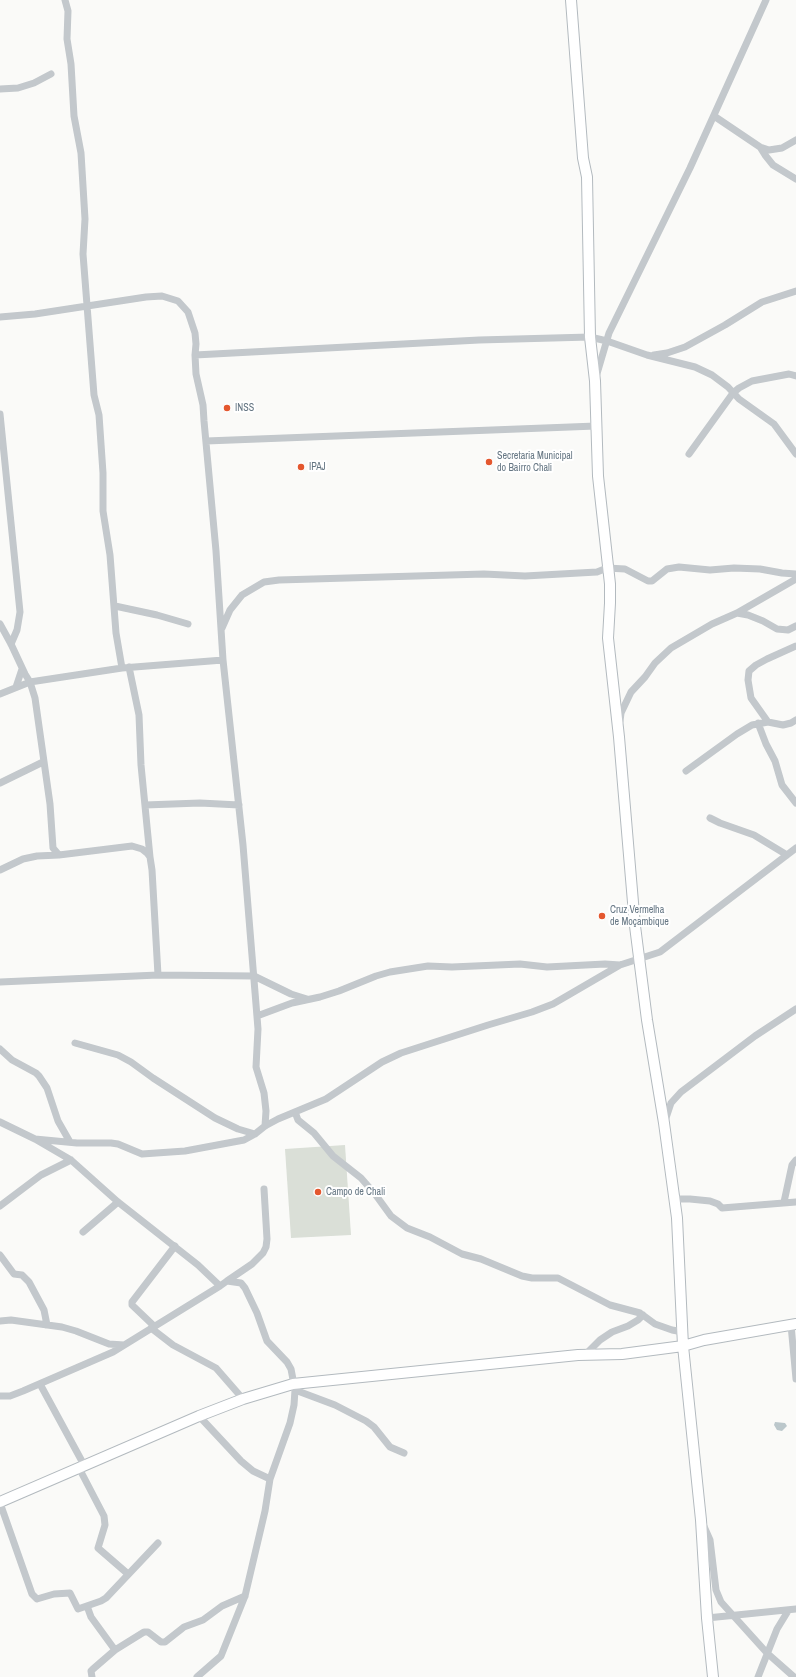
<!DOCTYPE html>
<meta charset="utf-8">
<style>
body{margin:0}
canvas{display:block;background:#fafaf8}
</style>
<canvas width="796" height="1677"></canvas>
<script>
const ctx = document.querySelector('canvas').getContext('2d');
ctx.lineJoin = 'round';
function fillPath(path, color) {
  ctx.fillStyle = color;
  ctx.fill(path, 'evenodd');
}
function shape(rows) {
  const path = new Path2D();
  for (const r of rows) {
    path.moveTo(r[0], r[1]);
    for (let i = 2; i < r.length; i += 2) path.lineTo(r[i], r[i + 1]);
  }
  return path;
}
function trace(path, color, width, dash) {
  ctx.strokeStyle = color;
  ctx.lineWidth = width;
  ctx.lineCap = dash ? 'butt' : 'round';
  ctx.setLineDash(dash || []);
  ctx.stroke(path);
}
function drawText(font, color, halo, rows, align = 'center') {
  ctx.font = font + ' "Archivo Narrow",sans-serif';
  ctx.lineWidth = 4;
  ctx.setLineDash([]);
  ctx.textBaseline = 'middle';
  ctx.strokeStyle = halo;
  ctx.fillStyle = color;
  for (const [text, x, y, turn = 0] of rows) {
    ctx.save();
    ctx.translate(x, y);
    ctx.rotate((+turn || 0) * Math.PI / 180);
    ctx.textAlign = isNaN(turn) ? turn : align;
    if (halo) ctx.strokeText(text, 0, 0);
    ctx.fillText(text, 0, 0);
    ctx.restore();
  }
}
fillPath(shape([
 [345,1145,351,1235,291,1238,285,1149]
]), '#dadfd7');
fillPath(shape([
 [775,1422,785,1423,787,1426,782,1431,777,1430,774,1425]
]), '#bbc7cb');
const secondary = shape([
 [571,0,583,158,587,177,590,337,595,381,598,476,610,584,610,603,608,638,619,737,635,926,647,1020,664,1123,677,1218,683,1346,701,1520,707,1618,713,1677],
 [0,1502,199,1416,243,1399,293,1384,578,1355,622,1354,683,1346,704,1340,796,1324]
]);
trace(secondary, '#b3babf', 12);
trace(shape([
 [65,0,68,11,67,39,71,64,74,116,81,153,85,219,83,254,94,395,99,415,103,473,103,511,110,555,116,633,122,668],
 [0,89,18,88,34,83,51,74],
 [714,116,760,147,769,150,782,148,796,140],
 [760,147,765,155,773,165,796,179],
 [0,317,35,314,146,297,162,296,178,301,188,312,195,333,196,344,195,355,196,374,203,405,204,421,216,551,223,660,122,668,30,682,0,694],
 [195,355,479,340,590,337,607,341,647,355,695,367,712,375,728,387,739,399,774,424,796,454],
 [654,355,667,353,685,347,725,325,762,302,796,291],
 [596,377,609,333,690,168,766,0],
 [0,414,20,612,17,630,11,644],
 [206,441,596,426],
 [689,454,733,393,739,388,752,381,789,374,796,376],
 [115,606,157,615,188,624],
 [737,613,748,615,763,621,777,629,788,630,796,626],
 [0,624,11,644,25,674,30,682,35,698,50,804,53,848,59,855,132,846,142,849,147,853,150,857,152,870,158,975],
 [222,628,230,610,242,595,264,582,279,580,484,574,525,576,597,572,607,568,625,569,648,581,652,581,667,569,679,567,710,570,734,568,760,569,782,573,796,574],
 [223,660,243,845,258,1029,256,1067,264,1093,266,1111,265,1126],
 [129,667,139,715,141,765,150,857],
 [16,687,22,669],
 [620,721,621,713,631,692,645,677,655,663,671,648,712,624,737,613,796,579],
 [768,722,751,698,748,680,749,671,756,665,767,659,796,646],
 [758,723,766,744,775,761,782,785,796,803],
 [686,771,737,734,752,725,768,722,783,725,791,723,796,720],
 [0,783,43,762],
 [145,805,200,803,239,805],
 [710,818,720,823,754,835,787,855],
 [0,870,23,859,37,856,59,855],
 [0,982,158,975,254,976,291,994,307,999],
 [257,1016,292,1003,320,997,339,991,376,976,390,972,428,966,452,967,520,964,547,967,605,964,620,965,660,952,796,848],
 [75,1043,118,1055,131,1062,153,1078,215,1118,238,1129,255,1134],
 [0,1049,12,1060,36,1073,39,1076,47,1088,58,1121,70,1142],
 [295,1112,298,1120,314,1133,333,1156,361,1178,375,1194,391,1216,407,1228,430,1237,462,1254,481,1259,522,1276,532,1278,558,1278,610,1305,640,1313,655,1324,672,1330,683,1332],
 [665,1121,671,1103,681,1092,755,1036,796,1009],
 [0,1122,35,1139,77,1143,111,1143,118,1144,142,1154,185,1151,244,1140,255,1134,265,1126,278,1119,326,1099,382,1062,401,1053,488,1025,532,1012,553,1004,620,965],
 [35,1139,71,1160,118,1202,198,1265,220,1286,227,1281,241,1283,245,1288,257,1313,267,1341,287,1362,291,1369,295,1390,294,1405,290,1423,270,1479,265,1511,245,1596,221,1656,197,1677],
 [674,1199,690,1199,710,1201,718,1204,722,1208,796,1202],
 [784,1202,792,1165,796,1160],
 [0,1206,41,1175,71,1160],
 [83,1232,118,1202],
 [0,1255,14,1274,22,1275,29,1282,44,1310,47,1325],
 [227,1281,252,1264,263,1253,266,1247,267,1239,264,1189],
 [0,1321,11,1320,62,1327,76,1331,109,1344,124,1345],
 [791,1325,796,1379],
 [154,1326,132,1305,132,1302,175,1246],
 [151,1328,173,1345,216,1368,243,1399],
 [585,1355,600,1340,612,1332,628,1326,638,1320,643,1315],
 [40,1384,84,1465],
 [295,1390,335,1405,366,1421,374,1427,390,1447,404,1453],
 [0,1396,10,1396,23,1391,113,1352,220,1286],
 [199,1416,241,1461,253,1471,270,1479],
 [79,1468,104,1516,105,1525,98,1548,128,1574],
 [0,1503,32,1594,37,1599,54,1594,70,1593,78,1609,101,1601,106,1598,158,1543],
 [702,1522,710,1540,716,1590,721,1602,767,1653,794,1677],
 [87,1606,91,1617,115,1650],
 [707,1618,796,1609],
 [92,1677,91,1671,93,1669,115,1650,144,1632,148,1632,161,1642,165,1642,184,1627,203,1620,222,1606,245,1596],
 [758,1677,777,1629,788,1611]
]), '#c3c8cc', 7);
trace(secondary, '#fff', 10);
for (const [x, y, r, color] of [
 [227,408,4,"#e4572e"],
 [489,462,4,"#e4572e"],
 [301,467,4,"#e4572e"],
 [602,916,4,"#e4572e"],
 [318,1192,4,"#e4572e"]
]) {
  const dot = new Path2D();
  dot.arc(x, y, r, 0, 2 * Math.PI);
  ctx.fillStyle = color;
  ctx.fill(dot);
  trace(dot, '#fff', 1.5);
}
drawText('10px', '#657683', '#fff', [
 ["INSS",235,408],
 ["Secretaria Municipal",497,456],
 ["do Bairro Chali",497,468],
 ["IPAJ",309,467],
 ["Cruz Vermelha",610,910],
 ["de Moçambique",610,922],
 ["Campo de Chali",326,1192]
], 'left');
</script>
